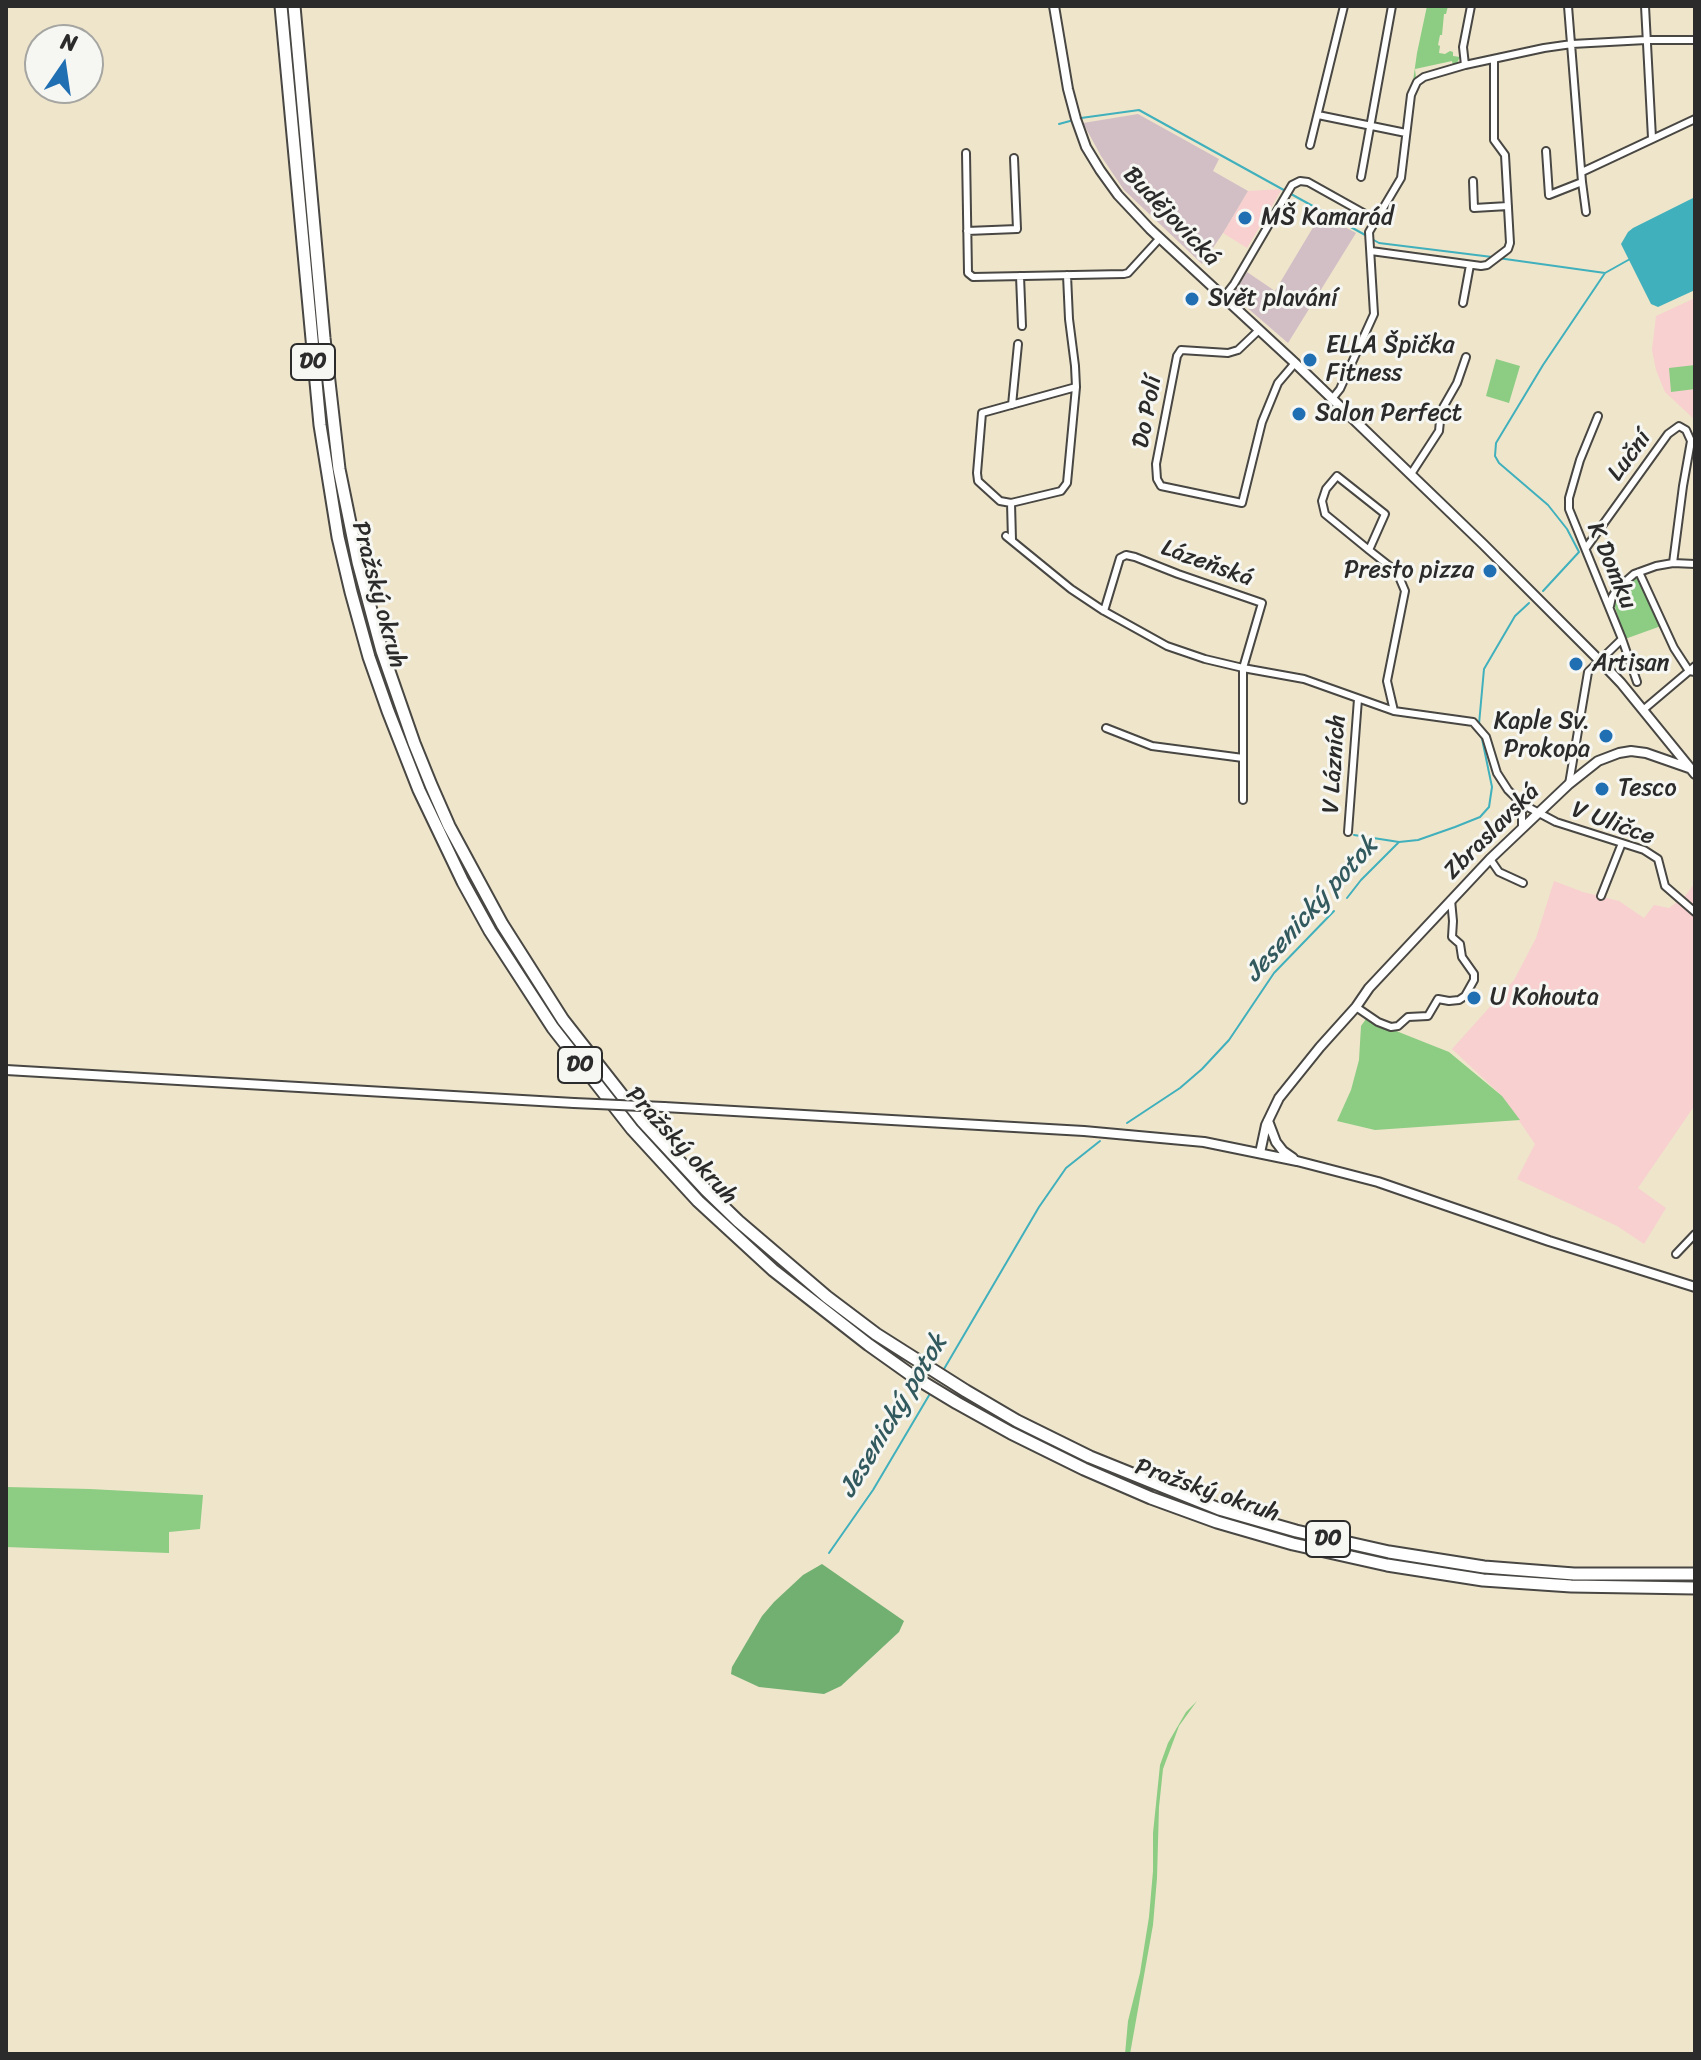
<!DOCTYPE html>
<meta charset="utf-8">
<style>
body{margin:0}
#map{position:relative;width:1701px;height:2060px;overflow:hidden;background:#efe5cb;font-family:Sriracha,sans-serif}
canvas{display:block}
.frame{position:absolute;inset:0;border:8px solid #2b2b2b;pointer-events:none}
.north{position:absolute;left:24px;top:24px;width:80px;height:80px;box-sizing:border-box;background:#f6f6f2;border:2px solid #a5a5a2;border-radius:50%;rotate:13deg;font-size:22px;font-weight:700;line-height:32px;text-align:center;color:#2b2b2b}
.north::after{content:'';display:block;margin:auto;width:28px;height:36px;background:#1f6fb2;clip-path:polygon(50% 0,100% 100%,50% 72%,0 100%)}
</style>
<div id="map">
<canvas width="1701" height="2060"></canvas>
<div class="frame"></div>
<div class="north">N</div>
</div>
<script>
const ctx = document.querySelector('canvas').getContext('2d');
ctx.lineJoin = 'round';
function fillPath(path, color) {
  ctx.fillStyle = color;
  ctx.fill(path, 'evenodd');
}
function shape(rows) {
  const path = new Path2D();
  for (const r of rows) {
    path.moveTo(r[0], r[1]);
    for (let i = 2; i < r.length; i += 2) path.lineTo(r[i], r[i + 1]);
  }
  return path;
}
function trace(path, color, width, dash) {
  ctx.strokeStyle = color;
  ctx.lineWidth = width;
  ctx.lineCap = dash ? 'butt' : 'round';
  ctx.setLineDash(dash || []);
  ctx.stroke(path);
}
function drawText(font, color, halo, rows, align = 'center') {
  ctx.font = font + ' Sriracha,sans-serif';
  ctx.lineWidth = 6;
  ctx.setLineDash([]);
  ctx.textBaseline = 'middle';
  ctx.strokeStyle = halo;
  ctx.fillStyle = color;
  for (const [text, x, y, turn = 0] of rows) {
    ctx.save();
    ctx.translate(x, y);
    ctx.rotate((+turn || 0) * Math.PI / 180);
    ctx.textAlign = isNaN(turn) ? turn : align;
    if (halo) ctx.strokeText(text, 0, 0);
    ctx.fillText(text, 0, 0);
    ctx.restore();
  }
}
fillPath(shape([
 [1282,189,1247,248,1223,233,1248,191],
 [1695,298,1695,420,1665,392,1656,370,1652,350,1656,316],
 [1554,881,1583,892,1619,901,1644,918,1654,905,1669,908,1685,896,1695,883,1695,1105,1638,1188,1666,1208,1644,1244,1617,1226,1517,1179,1535,1144,1502,1096,1452,1049,1514,980,1536,938]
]), '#f7d0cf');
fillPath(shape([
 [1138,114,1219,159,1213,171,1248,191,1223,233,1202,264,1124,190,1101,156,1083,123],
 [1321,214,1356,233,1288,343,1237,299,1234,293,1247,272,1275,291]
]), '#d2bec5');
fillPath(shape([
 [1427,6,1448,6,1446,14,1444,14,1442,35,1440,35,1438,45,1440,46,1439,53,1445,54,1450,51,1453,52,1453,56,1460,57,1457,63,1453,65,1452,61,1415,69,1416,78,1413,81,1417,53],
 [1496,359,1520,366,1509,403,1486,396],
 [1695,365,1695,389,1671,392,1669,368],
 [1638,578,1661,626,1625,639,1614,604,1623,588,1634,579],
 [1366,1019,1449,1052,1502,1096,1520,1120,1375,1130,1337,1121,1351,1090,1359,1060,1361,1026],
 [6,1487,90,1489,203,1495,200,1529,169,1532,169,1553,6,1547],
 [1197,1701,1179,1726,1163,1769,1159,1807,1157,1878,1153,1925,1130,2054,1125,2054,1128,2021,1140,1973,1149,1917,1153,1871,1153,1833,1160,1765,1168,1743,1186,1712]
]), '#8ccc83');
fillPath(shape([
 [822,1564,904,1621,899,1632,841,1686,824,1694,759,1687,731,1674,732,1667,762,1616,774,1602,803,1575]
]), '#71b071');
fillPath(shape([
 [1695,197,1695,290,1658,307,1651,304,1621,244,1628,232,1633,228]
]), '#40b0bc');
trace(shape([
 [1081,118,1139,110,1367,236],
 [1059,124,1070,121],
 [1372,239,1379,243,1492,257],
 [1498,258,1605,273],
 [1543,591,1579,552,1567,529,1548,505,1499,463,1495,456,1496,443,1543,365,1605,273,1630,259],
 [1479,724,1484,669,1515,616,1529,603],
 [1354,835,1399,842],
 [1347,898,1361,880,1399,842,1418,840,1455,827,1480,817,1489,807,1492,787,1481,734],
 [1127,1123,1180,1088,1202,1069,1229,1040,1274,973,1334,911],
 [944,1369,1039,1207,1066,1168,1100,1141],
 [829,1553,873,1490,931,1392]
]), '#40b0bc', 2);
const street = shape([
 [1568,6,1582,182,1586,212],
 [1645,6,1652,138],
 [1465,65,1463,47,1471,6],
 [1318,115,1406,133],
 [1310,145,1344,6],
 [1546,151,1549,195,1582,182],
 [966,153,968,273,973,277,1124,274,1128,273,1160,238],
 [1582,172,1695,119],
 [1361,177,1392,6],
 [1473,181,1474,208,1508,206],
 [967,231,1017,229,1014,158],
 [1371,251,1481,266,1487,265,1508,249,1510,243,1505,155,1494,140,1494,59],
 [1067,275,1069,319,1075,366,1076,387,1067,483,1061,491,1011,503,1000,501,978,481,977,473,982,413,1076,387],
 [1020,276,1022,326],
 [1224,297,1234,284,1292,185,1300,181,1308,182,1376,220],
 [1463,303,1470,265],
 [1259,330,1238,350,1228,353,1181,350,1177,356,1156,464,1157,479,1161,486,1242,503,1262,422,1278,383,1295,363],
 [1332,399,1340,389,1374,314,1369,232,1401,178,1411,95,1417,82,1424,77,1465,65,1544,48,1572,44,1646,40,1695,40],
 [1012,405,1018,344],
 [1411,474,1439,431,1441,411,1457,383,1466,357],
 [1011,503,1012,540],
 [1006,536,1071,589,1104,611,1167,646,1205,659,1243,668,1304,679,1394,711,1473,722,1486,737,1497,773,1508,790,1522,804,1556,822,1644,850,1658,859,1665,886,1695,912],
 [1586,548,1668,434,1679,426,1686,430,1691,441,1683,486,1673,563],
 [1369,550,1385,514,1337,476,1326,489,1322,501,1325,514,1369,550,1397,572,1405,591,1387,681,1394,711],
 [1639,572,1674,648,1689,671,1695,672],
 [1610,606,1612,597,1617,589,1634,574,1656,566,1673,563,1695,564],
 [1104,611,1120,558,1126,555,1135,557,1178,574,1262,603,1243,668,1243,800],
 [1622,639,1637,682],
 [1643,710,1695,666],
 [1106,728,1152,746,1243,758],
 [1569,784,1588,672,1622,639,1569,509,1569,498,1580,460,1598,416],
 [1522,828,1522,804],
 [1348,832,1358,699],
 [1490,859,1499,872,1523,883],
 [1601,896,1622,843],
 [1356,1007,1378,1022,1391,1027,1398,1026,1408,1017,1428,1016,1438,999,1449,1001,1459,1000,1465,996,1474,980,1474,974,1462,957,1460,944,1452,937,1453,921,1451,900],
 [1676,1254,1695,1234]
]);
const secondary = shape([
 [1054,6,1068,89,1076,119,1086,147,1100,170,1118,195,1150,229,1295,363,1483,544,1600,661,1621,683,1695,774],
 [6,1070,574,1103],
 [664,1107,1084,1131,1204,1142,1297,1161,1378,1182,1549,1241,1695,1287],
 [1268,1121,1276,1142,1283,1151,1293,1158],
 [1260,1153,1266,1125,1279,1098,1320,1047,1356,1007,1369,988,1490,859,1569,784,1598,761,1619,753,1631,751,1646,753,1689,768]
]);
const highway = shape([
 [281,6,320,425,338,537,351,592,369,657,388,711,419,790,463,882,490,931,553,1028,632,1129,698,1201,773,1270,869,1345,914,1377,957,1403,1011,1433,1084,1469,1151,1498,1217,1522,1293,1544,1387,1565,1483,1580,1571,1586,1695,1588],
 [294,6,324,338,339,469,358,562,382,651,414,743,431,785,449,826,502,924,563,1020,643,1122,706,1190,738,1221,827,1297,876,1334,966,1391,1017,1421,1090,1457,1219,1509,1296,1531,1389,1552,1484,1567,1574,1574,1695,1574]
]);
trace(street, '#484743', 10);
trace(secondary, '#484743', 12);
trace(highway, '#484743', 15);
trace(street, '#fff', 6);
trace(secondary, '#fff', 8);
trace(highway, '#fff', 11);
const secondaryBridge = shape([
 [574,1103,664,1107]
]);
trace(secondaryBridge, '#484743', 12, []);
trace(secondaryBridge, '#fff', 8);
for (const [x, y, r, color] of [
 [1245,218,8,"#1f6fb2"],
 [1192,299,8,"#1f6fb2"],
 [1310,360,8,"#1f6fb2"],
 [1299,414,8,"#1f6fb2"],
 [1490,571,8,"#1f6fb2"],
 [1576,664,8,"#1f6fb2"],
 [1606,736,8,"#1f6fb2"],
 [1602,789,8,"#1f6fb2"],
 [1474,998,8,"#1f6fb2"]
]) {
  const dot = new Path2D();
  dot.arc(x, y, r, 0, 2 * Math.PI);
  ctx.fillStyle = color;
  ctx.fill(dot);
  trace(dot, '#f6f6f2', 3);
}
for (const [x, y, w] of [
 [313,362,44],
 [580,1065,44],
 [1328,1539,44]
]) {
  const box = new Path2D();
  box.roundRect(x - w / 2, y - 18, w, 36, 6);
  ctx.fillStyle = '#f6f6f2';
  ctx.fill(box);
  trace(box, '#2b2b2b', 2);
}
drawText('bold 22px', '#2b2b2b', null, [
 ["D0",313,362],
 ["D0",580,1065],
 ["D0",1328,1539]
]);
drawText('24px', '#2b2b2b', '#f6f6f2', [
 ["Budějovická",1171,217,46],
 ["Do Polí",1148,412,-79],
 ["Luční",1630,456,-54],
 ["Lázeňská",1207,564,20],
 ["K Domku",1611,566,67],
 ["Pražský okruh",378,595,75],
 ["V Lázních",1335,764,-86],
 ["V Uličce",1613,824,20],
 ["Zbraslavská",1492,832,-45],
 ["Pražský okruh",681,1146,47],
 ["Pražský okruh",1207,1491,19]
]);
drawText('24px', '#2b2b2b', '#f6f6f2', [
 ["MŠ Kamarád",1261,218],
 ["Svět plavání",1208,299],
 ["ELLA Špička",1326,346],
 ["Fitness",1326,374],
 ["Salon Perfect",1315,414],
 ["Presto pizza",1474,571,"right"],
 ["Artisan",1592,664],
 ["Kaple Sv.",1590,722,"right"],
 ["Prokopa",1590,750,"right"],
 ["Tesco",1618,789],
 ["U Kohouta",1490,998]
], 'left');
drawText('italic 26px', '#325a5e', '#f6f6f2', [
 ["Jesenický potok",1312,910,-48],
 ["Jesenický potok",894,1416,-59]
]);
</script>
